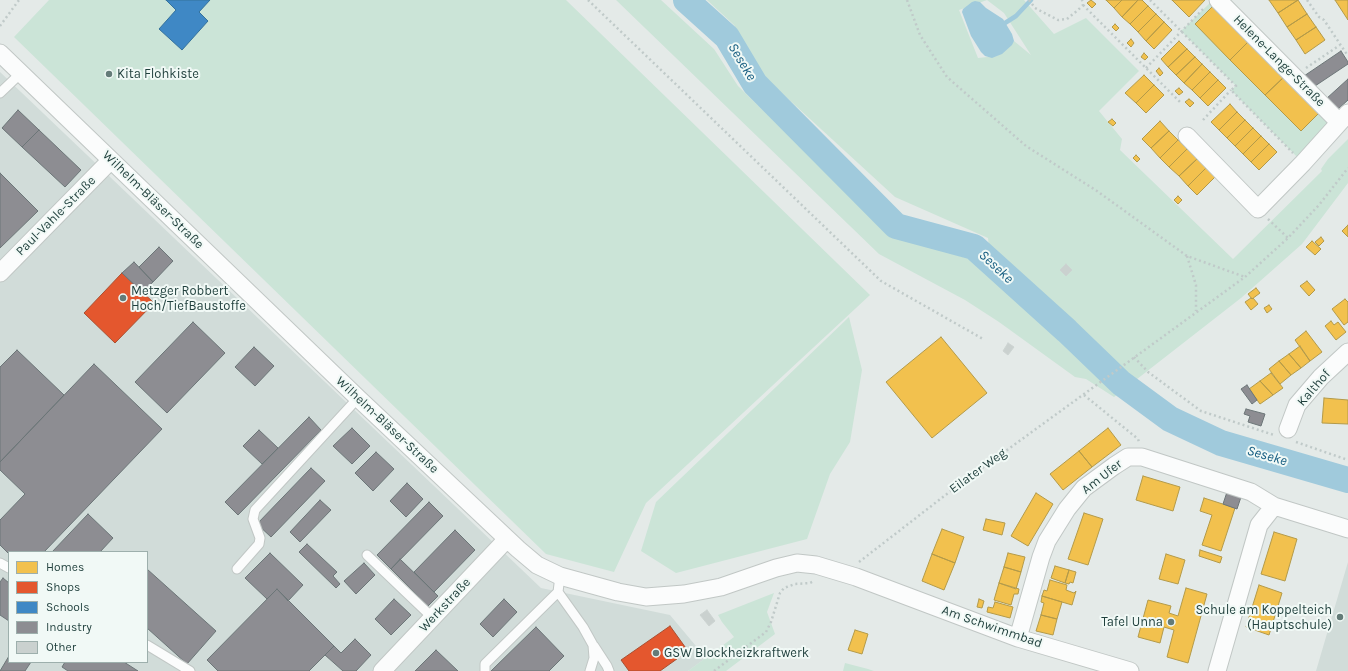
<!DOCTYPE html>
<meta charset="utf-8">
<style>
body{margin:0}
#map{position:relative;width:1348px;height:671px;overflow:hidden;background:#e4eae8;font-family:Karla,sans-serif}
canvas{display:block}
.legend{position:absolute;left:8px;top:551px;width:140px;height:112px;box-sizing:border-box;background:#f1f9f6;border:1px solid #9dafac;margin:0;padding:5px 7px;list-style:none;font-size:12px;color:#1f3f3c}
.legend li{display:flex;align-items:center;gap:8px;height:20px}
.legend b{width:20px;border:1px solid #9dafac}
</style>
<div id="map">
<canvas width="1348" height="671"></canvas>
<ul class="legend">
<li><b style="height:11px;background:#f2c14e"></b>Homes</li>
<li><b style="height:11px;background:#e4572e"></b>Shops</li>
<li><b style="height:11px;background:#3f88c5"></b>Schools</li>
<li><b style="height:11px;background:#8d8d92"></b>Industry</li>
<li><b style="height:11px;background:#cad1cf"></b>Other</li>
</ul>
</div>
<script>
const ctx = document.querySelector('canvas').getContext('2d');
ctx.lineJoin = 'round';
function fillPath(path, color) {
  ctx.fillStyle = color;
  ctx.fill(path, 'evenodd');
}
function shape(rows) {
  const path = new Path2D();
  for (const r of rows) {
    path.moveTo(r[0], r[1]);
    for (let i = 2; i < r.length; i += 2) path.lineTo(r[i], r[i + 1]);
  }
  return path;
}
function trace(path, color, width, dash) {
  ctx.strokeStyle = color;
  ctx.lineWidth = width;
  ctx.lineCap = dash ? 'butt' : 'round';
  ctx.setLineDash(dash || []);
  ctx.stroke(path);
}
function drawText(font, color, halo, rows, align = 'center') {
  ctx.font = font + ' Karla,sans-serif';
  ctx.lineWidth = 4;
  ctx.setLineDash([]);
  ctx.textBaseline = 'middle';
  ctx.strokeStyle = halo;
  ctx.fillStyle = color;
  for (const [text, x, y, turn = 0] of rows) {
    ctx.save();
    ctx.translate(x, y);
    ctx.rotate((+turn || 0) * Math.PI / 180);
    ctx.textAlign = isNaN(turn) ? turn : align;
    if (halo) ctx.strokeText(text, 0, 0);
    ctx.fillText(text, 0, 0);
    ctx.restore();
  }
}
fillPath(shape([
 [0,72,541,588,670,615,706,658,688,671,0,671],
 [9,552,147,552,147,662,9,662],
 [1348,562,1348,671,1316,671]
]), '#d1dcd9');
fillPath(shape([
 [49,0,566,0,870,295,646,503,614,572,546,554,14,37],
 [616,0,661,0,714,49,738,86,893,237,974,260,992,276,988,238,895,197,760,73,734,25,707,0,1024,0,1054,34,1086,18,1139,71,1099,111,1122,139,1120,150,1233,259,1322,171,1321,169,1328,159,1348,139,1348,183,1302,244,1241,298,1114,397,1086,379,1075,377,999,322,965,300,879,254],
 [987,0,1004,13,1031,55,1014,41,997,56,978,58,959,10],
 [1213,0,1339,122,1303,163,1231,90,1236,86,1181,31],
 [849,317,862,370,850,442,830,474,807,539,676,573,641,551,656,502],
 [774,593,767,612,775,634,726,671,688,671,734,637,722,622,718,615],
 [845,663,868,669,874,671,843,671]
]), '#cbe4d7');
fillPath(shape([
 [975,1,980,2,986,8,1003,19,1012,34,1014,41,1012,45,1002,54,992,58,985,56,981,52,971,36,962,12,963,9,972,2]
]), '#a0cadc');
const homes = shape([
 [1091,0,1096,4,1092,8,1087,3,1091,0],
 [1106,0,1122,0,1114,8,1106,0],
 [1122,0,1138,0,1122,17,1114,8,1122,0],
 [1138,0,1142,0,1148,6,1130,24,1122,17,1138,0],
 [1172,0,1205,0,1189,17,1172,0],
 [1269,0,1298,0,1278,13,1269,0],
 [1298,0,1307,14,1287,27,1278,13,1298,0],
 [1335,0,1348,0,1348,20,1335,0],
 [1214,5,1249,41,1230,60,1195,24,1214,5],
 [1148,6,1156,14,1138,32,1130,24,1148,6],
 [1156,14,1164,22,1146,41,1138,32,1156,14],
 [1307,14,1316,27,1296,40,1287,27,1307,14],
 [1164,22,1172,30,1154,49,1146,41,1164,22],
 [1115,24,1119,28,1116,31,1112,27,1115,24],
 [1316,27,1325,40,1305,54,1296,40,1316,27],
 [1131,39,1134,43,1131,47,1127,43,1131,39],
 [1179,41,1187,49,1168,67,1161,59,1179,41],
 [1249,41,1285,76,1265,95,1230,60,1249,41],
 [1187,49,1195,57,1176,75,1168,67,1187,49],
 [1144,53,1148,57,1145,60,1141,57,1144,53],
 [1195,57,1202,64,1184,83,1176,75,1195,57],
 [1202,64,1210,72,1192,90,1184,83,1202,64],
 [1159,68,1163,73,1160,76,1156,71,1159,68],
 [1210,72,1218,80,1200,98,1192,90,1210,72],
 [1144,75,1154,85,1136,103,1125,93,1144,75],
 [1285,76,1320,112,1301,131,1265,95,1285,76],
 [1218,80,1226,88,1208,106,1200,98,1218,80],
 [1154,85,1164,95,1146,113,1136,103,1154,85],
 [1179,88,1183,92,1179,95,1175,91,1179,88],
 [1189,99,1194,103,1190,107,1185,102,1189,99],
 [1230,104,1237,112,1219,130,1211,122,1230,104],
 [1237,112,1245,120,1227,138,1219,130,1237,112],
 [1112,119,1116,123,1113,126,1108,122,1112,119],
 [1245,120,1253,128,1235,146,1227,138,1245,120],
 [1160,121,1169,131,1151,148,1142,139,1160,121],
 [1253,128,1261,136,1243,154,1235,146,1253,128],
 [1169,131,1178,140,1160,158,1151,148,1169,131],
 [1261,136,1269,144,1251,162,1243,154,1261,136],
 [1178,140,1187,149,1169,167,1160,158,1178,140],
 [1269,144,1277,152,1259,170,1251,162,1269,144],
 [1187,149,1197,159,1179,176,1169,167,1187,149],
 [1136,155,1140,159,1137,162,1133,158,1136,155],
 [1197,159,1206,168,1188,186,1179,176,1197,159],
 [1206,168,1215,177,1197,195,1188,186,1206,168],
 [1178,196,1182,200,1178,204,1174,200,1178,196],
 [1348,225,1348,237,1342,231,1348,225],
 [1321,237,1324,241,1319,246,1315,242,1321,237],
 [1312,241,1321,249,1315,255,1306,247,1312,241],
 [1307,281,1315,290,1309,296,1300,286,1307,281],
 [1256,288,1260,293,1252,299,1248,294,1256,288],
 [1251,298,1252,299,1253,298,1258,304,1251,310,1245,302,1251,298],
 [1345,299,1348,302,1348,322,1344,325,1332,309,1345,299],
 [1269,305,1272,309,1267,313,1264,308,1269,305],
 [1331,321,1334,325,1338,322,1346,332,1336,340,1325,326,1331,321],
 [1306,331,1322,352,1310,361,1295,340,1306,331],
 [941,337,987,393,932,438,886,382,941,337],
 [1300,346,1310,361,1301,368,1289,354,1300,346],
 [1289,354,1301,368,1291,375,1279,361,1289,354],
 [1279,361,1291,375,1280,384,1269,369,1279,361],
 [1271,373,1283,388,1273,395,1260,381,1271,373],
 [1260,381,1273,395,1260,404,1249,389,1260,381],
 [1324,398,1348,400,1348,424,1322,423,1324,398],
 [1108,428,1121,445,1092,467,1079,451,1108,428],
 [1079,451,1092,467,1063,490,1050,474,1079,451],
 [1143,476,1180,487,1173,511,1136,500,1143,476],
 [1036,493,1053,504,1028,546,1011,536,1036,493],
 [1204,498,1235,508,1221,551,1202,545,1212,515,1200,511,1204,498],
 [1084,513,1103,519,1088,565,1068,559,1084,513],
 [986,519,1005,523,1002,535,983,530,986,519],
 [942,529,964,537,955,563,932,554,942,529],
 [1274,532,1297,539,1285,581,1261,574,1274,532],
 [1200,550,1222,557,1220,563,1199,556,1200,550],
 [1008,553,1025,557,1021,572,1004,567,1008,553],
 [932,554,955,563,944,590,922,581,932,554],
 [1166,554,1185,560,1178,584,1159,579,1166,554],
 [1055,566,1069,570,1065,583,1051,578,1055,566],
 [1004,567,1021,572,1016,589,999,583,1004,567],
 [1069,570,1076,572,1073,583,1070,582,1069,584,1065,583,1069,570],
 [1050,580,1067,585,1066,590,1074,593,1076,591,1072,605,1042,596,1044,590,1047,591,1050,580],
 [999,583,1019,589,1018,594,1014,594,1011,605,994,600,999,583],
 [1259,585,1282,593,1269,635,1246,627,1259,585],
 [1186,588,1207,594,1188,663,1167,657,1174,630,1164,627,1160,643,1138,637,1148,600,1171,606,1169,613,1178,616,1186,588],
 [1042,596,1062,602,1057,619,1041,615,1044,603,1041,602,1042,596],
 [979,599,984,601,982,608,977,607,979,599],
 [995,602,1013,607,1010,618,987,612,988,607,993,608,995,602],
 [1041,615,1057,619,1053,635,1036,631,1041,615],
 [855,630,868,634,862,654,848,650,855,630]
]);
fillPath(homes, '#f2c14e');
trace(homes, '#b39a49', 1);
const shops = shape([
 [122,273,154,303,115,343,84,313,122,273],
 [670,626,688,651,660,671,629,671,621,660,670,626]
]);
fillPath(shops, '#e4572e');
trace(shops, '#a95032', 1);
const schools = shape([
 [166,0,210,0,199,12,208,21,182,50,159,29,176,10,166,0]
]);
fillPath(schools, '#3f88c5');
trace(schools, '#35729c', 1);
const industry = shape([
 [1341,51,1348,62,1348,64,1312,88,1304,76,1341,51],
 [1348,79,1348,100,1337,110,1326,99,1348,79],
 [18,110,39,130,22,147,2,128,18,110],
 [39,130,81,170,65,187,22,147,39,130],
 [0,173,38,211,0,248,0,173],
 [159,247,173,261,153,282,139,267,159,247],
 [134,262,153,282,142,292,122,273,134,262],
 [193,322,225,353,167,413,135,382,193,322],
 [254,347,274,366,255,386,235,367,254,347],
 [17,350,64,395,0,462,0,367,17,350],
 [94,364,162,429,44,552,9,552,9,554,0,545,0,520,25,494,0,470,0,462,94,364],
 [1247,385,1257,400,1252,404,1241,389,1247,385],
 [1246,409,1265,414,1261,426,1248,422,1250,416,1244,414,1246,409],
 [309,417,321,430,238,515,225,502,309,417],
 [352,428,370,446,352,464,333,446,352,428],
 [259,430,278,448,262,464,243,446,259,430],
 [376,452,394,469,373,491,355,473,376,452],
 [311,468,325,481,271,537,257,524,311,468],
 [407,483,423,499,406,517,390,501,407,483],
 [1227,492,1241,497,1237,509,1223,504,1227,492],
 [320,500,331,510,300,542,290,532,320,500],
 [429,502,443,516,391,569,377,555,429,502],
 [88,514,113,538,100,552,52,552,88,514],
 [455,530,475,550,434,592,414,572,455,530],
 [307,544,337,572,333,576,340,584,336,588,299,552,307,544],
 [270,553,303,585,288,601,277,589,267,599,245,578,270,553],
 [400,559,438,596,428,606,391,569,400,559],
 [364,563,375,575,356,594,344,581,364,563],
 [147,569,216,631,187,664,147,628,147,569],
 [3,578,9,583,9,621,0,615,0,582,3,578],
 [277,589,334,646,309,671,218,671,207,660,277,589],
 [394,599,411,615,391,635,375,619,394,599],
 [504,599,517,612,493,637,480,624,504,599],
 [536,627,564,656,549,671,491,671,536,627],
 [355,639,371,655,356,671,343,671,325,655,334,646,341,653,355,639],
 [436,650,458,671,415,671,436,650],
 [9,656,9,662,31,662,25,671,0,671,9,656],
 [65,662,124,662,138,671,68,671,62,667,65,662]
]);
fillPath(industry, '#8d8d92');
trace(industry, '#6c7678', 1);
trace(shape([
 [1005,23,1016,16,1031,0]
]), '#a0cadc', 4.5);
trace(shape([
 [686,0,727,37,755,84,896,226,974,247,1067,331,1121,383,1170,419,1221,443,1348,480]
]), '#a0cadc', 26);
const building = shape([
 [1066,264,1072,270,1066,276,1060,270,1066,264],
 [1008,343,1014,347,1008,355,1003,351,1008,343],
 [707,610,715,621,709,626,700,615,707,610]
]);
fillPath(building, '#cad1cf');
trace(building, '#ccd3d1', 1);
const lane = shape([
 [0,93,21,73],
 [367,555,433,618],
 [0,563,9,568],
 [237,569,259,544,260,538,253,519,255,510,358,398],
 [558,592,583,627,593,645,594,658,590,671],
 [147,645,190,671],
 [594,646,607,666,609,671],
 [485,671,485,664,558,592,560,576]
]);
const street = shape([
 [1218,0,1339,122],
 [0,53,358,398,518,549,537,565,560,576,618,592,646,597,684,594,721,587,776,568,797,563,816,565,856,577,1018,638,1130,671],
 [1187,136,1258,209,1303,163,1348,113],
 [0,273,111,160],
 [1288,429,1297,405,1321,377,1348,352],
 [1018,638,1041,557,1047,541,1067,509,1084,488,1114,466,1128,457,1142,457,1251,492,1274,506,1348,529],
 [382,671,507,539],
 [1217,671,1259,525,1274,506]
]);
trace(lane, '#c1c7c5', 11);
trace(street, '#c1c7c5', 19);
trace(shape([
 [588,0,881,281,983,339],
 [907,0,920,35,947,77,1026,146,1097,191,1187,256,1245,277],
 [1029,0,1035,8,1058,20,1067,19,1078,10,1083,5,1082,0],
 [1150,0,1236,86,1231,90,1293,153],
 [1307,0,1319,17,1324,20,1348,56],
 [1083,5,1181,103],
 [0,26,19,0],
 [1146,68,1205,7],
 [1306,68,1340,45],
 [1203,120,1231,90],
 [1268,219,1288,238],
 [1187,256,1196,285,1196,311],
 [1134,357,1148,372,1201,411,1274,435],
 [1084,395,1138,439,1139,442],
 [1296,442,1348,460],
 [859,562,952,490,1245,277,1288,238,1319,205,1348,168],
 [714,671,766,632,771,622,780,593,784,588,795,584,810,583,814,581]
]), '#c0cac9', 2.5, [2, 3]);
trace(lane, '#fbfcfc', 9);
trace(street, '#fbfcfc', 17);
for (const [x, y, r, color] of [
 [109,74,4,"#647b78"],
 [123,298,4,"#647b78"],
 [1340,617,4,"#647b78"],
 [1171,622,4,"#647b78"],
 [656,653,4,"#647b78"]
]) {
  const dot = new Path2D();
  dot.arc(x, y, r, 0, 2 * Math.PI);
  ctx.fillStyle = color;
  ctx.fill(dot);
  trace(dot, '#f1f9f6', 1.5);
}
drawText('13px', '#1f3f3c', '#f1f9f6', [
 ["Helene-Lange-Straße",1279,61,45],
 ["Wilhelm-Bläser-Straße",153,200,44],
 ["Paul-Vahle-Straße",56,216,-45],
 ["Kalthof",1314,388,-49],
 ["Wilhelm-Bläser-Straße",387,425,43],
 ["Eilater Weg",978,471,-36],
 ["Am Ufer",1102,477,-38],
 ["Werkstraße",445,605,-47],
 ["Am Schwimmbad",992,627,19]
]);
drawText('13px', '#1f3f3c', '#f1f9f6', [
 ["Kita Flohkiste",117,74],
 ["Metzger Robbert",131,291],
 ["Hoch/TiefBaustoffe",131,306],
 ["Schule am Koppelteich",1332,610,"right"],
 ["(Hauptschule)",1332,625,"right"],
 ["Tafel Unna",1163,622,"right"],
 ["GSW Blockheizkraftwerk",664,653]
], 'left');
drawText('italic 14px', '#145c80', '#f1f9f6', [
 ["Seseke",742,62,59],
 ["Seseke",996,267,43],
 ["Seseke",1267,456,16]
]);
</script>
